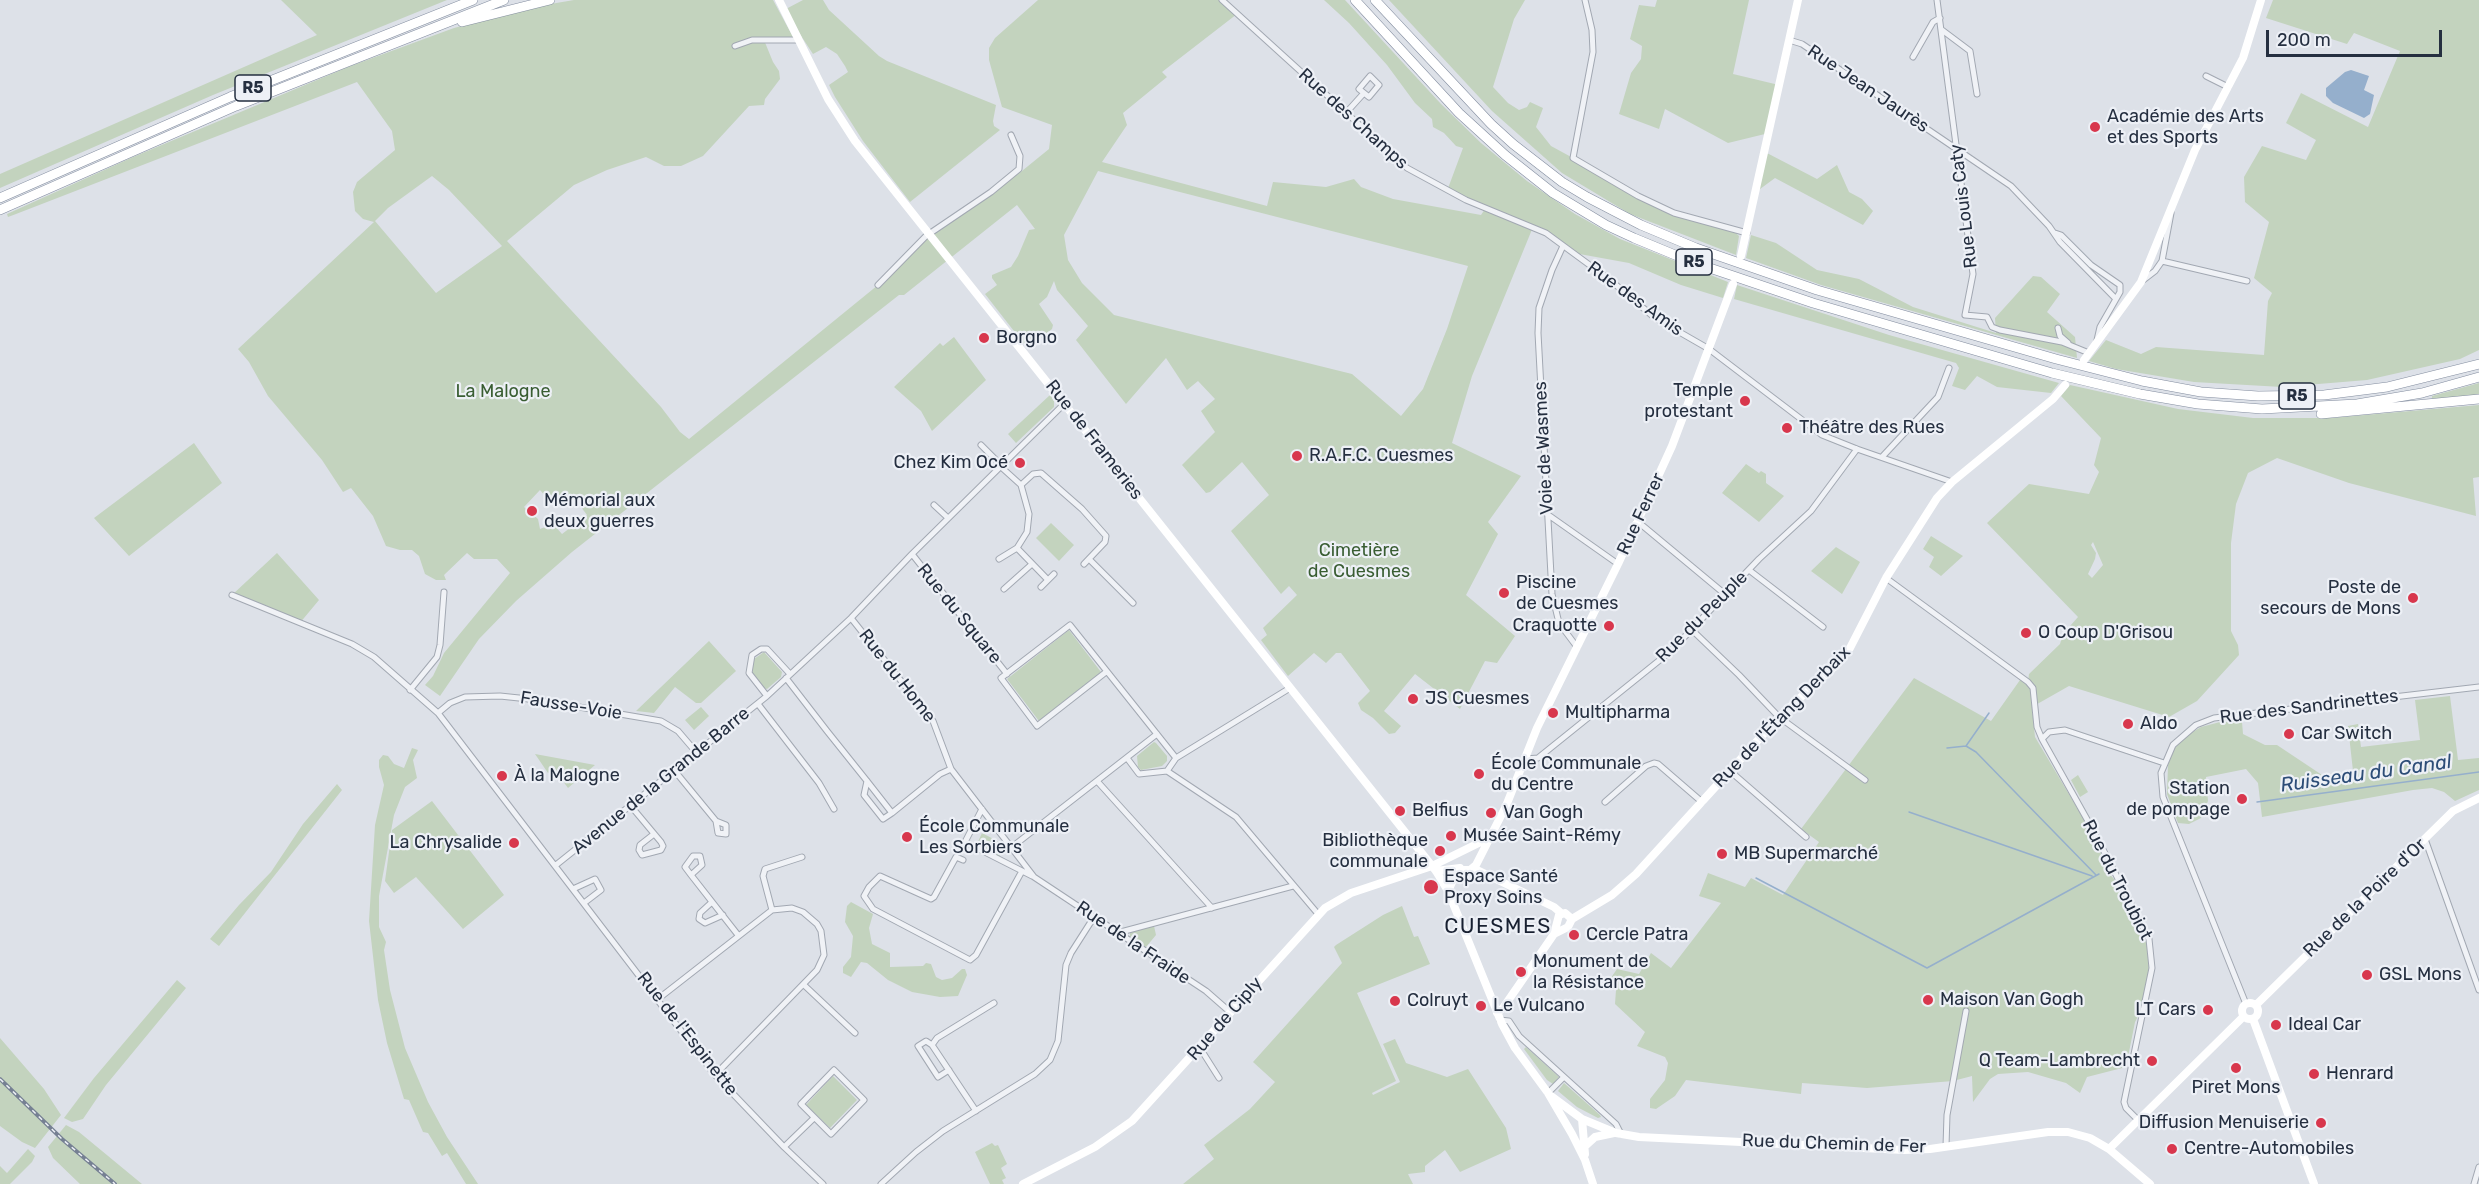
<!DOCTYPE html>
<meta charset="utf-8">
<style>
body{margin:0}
#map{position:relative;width:2479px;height:1184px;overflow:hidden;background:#dde1e8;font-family:Rubik,sans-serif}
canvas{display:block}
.scale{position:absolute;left:2266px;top:30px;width:176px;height:27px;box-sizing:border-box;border:3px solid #252f40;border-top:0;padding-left:8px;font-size:18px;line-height:21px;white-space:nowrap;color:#252f40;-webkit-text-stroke:4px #edf0f6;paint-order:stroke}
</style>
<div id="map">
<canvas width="2479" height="1184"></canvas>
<div class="scale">200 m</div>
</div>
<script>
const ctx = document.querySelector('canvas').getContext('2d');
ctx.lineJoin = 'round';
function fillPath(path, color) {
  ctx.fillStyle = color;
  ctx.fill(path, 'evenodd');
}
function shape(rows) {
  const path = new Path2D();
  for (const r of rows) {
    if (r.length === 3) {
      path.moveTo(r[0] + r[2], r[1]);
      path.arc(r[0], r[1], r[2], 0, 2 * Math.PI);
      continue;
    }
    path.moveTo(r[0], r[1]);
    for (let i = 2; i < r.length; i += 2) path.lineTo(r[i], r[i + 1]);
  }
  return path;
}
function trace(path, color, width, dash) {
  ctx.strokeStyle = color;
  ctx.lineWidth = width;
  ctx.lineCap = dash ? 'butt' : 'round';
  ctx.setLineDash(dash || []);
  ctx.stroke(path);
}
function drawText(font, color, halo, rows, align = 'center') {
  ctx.font = font + ' Rubik,sans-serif';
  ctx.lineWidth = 4.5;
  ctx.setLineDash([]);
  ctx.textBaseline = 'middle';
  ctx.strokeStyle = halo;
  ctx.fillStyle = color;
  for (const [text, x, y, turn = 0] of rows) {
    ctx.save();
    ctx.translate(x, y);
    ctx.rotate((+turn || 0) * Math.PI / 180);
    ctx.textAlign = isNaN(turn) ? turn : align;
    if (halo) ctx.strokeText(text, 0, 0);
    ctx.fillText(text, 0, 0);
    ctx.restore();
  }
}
fillPath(shape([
 [281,0,447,0,213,95,0,188,0,174,317,35],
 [574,0,773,0,793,37,783,40,764,40,773,62,779,71,780,79,765,99,764,105,749,106,703,156,681,166,664,166,646,157,607,170,574,185,507,241,661,407,680,432,689,439,878,285,930,234,1013,174,1017,175,1049,149,1052,125,1002,107,989,60,989,48,995,38,1038,0,1222,0,1237,14,1162,72,1167,77,1123,113,1127,125,1102,162,1267,206,1273,182,1326,187,1354,179,1361,187,1393,199,1481,215,1485,209,1447,191,1463,148,1456,146,1444,133,1433,127,1432,119,1415,103,1387,65,1349,23,1324,0,1345,0,1441,104,1481,143,1527,181,1575,214,1620,239,1728,282,1723,298,1681,285,1629,263,1574,253,1533,227,1472,376,1452,443,1521,476,1488,522,1498,534,1466,595,1515,636,1497,663,1485,661,1460,709,1415,674,1384,711,1401,726,1395,733,1389,734,1373,718,1361,710,1358,703,1370,691,1341,653,1336,653,1326,663,1314,653,1288,676,1261,640,1267,635,1263,628,1297,595,1289,586,1281,594,1231,531,1269,495,1242,462,1210,492,1206,493,1182,465,1215,432,1201,411,1215,399,1198,381,1187,390,1166,358,1126,404,1076,340,1088,326,1057,290,1054,281,1047,297,1039,304,1053,325,1052,329,1028,349,985,294,997,285,992,278,992,275,1011,267,1018,256,1029,230,1035,229,1017,205,904,295,899,295,572,552,516,601,479,639,440,696,425,685,433,676,444,653,510,573,497,559,474,559,467,553,444,575,446,580,436,580,425,574,419,556,412,550,400,550,386,546,373,516,351,488,343,492,322,460,268,396,249,362,238,349,374,222,363,219,355,211,353,192,357,182,395,150,392,131,357,82,16,214,8,217,7,214,133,157,348,67,454,28,527,8],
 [1098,171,1468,266,1447,329,1423,389,1401,416,1352,374,1114,315,1082,283,1068,260,1064,235],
 [432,176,449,190,502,246,436,293,375,221,388,208],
 [540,490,547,498,567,506,581,507,587,515,562,534,553,524,540,529,538,519,524,507],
 [803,0,823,0,829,10,879,56,887,61,996,105,993,121,994,126,1000,130,910,202,863,141,835,97,829,85,848,72,845,66,837,54,826,47,813,54,784,10],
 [1389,0,1525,0,1514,19,1493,87,1508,103,1519,110,1527,107,1530,102,1543,108,1536,127,1551,146,1674,213,1730,228,1739,236,1736,255,1630,214,1562,173,1492,111],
 [1657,0,1749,0,1733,74,1779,85,1769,133,1728,143,1665,109,1659,129,1619,114,1631,73,1641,59,1642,46,1630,39,1639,5,1655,7],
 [2273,0,2479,0,2479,350,2460,359,2367,380,2282,387,2194,382,2116,369,2089,361,2106,340,2141,354,2156,347,2264,355,2268,301,2272,293,2254,278,2269,222,2245,202,2244,177,2262,146,2306,160,2316,140,2286,123,2301,93,2368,127,2400,51,2354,33,2347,44,2266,18],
 [1765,152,1817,179,1837,165,1849,192,1862,199,1873,211,1863,225,1775,178,1756,192],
 [1751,235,1776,243,1817,270,1859,279,1913,307,1996,333,1995,318,2033,276,2041,277,2060,294,2047,312,2075,337,2077,358,1821,285,1746,258],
 [1737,285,1889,335,2059,383,2051,393,1997,387,1977,376,1965,390,1952,386,1959,368,1956,363,1734,299],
 [954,337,986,380,932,431,921,411,894,387,940,343,943,346],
 [2479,383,2479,396,2432,399,2432,396],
 [2070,385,2178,409,2253,418,2331,418,2479,405,2479,477,2473,478,2476,516,2349,483,2277,458,2248,473,2236,504,2231,543,2231,631,2238,645,2239,655,2197,701,2169,717,2069,686,2032,707,2035,737,2092,833,2105,863,2105,869,2114,879,2142,931,2148,949,2149,968,2142,1009,2135,1022,2126,1067,2087,1077,2080,1093,2066,1083,2028,1072,1998,1074,1990,1079,1973,1102,1972,1076,1953,1081,1867,1088,1802,1083,1801,1094,1686,1080,1675,1096,1656,1109,1650,1108,1650,1099,1665,1080,1668,1063,1665,1057,1637,1046,1645,1032,1615,1004,1616,990,1608,982,1617,969,1639,974,1651,953,1671,968,1721,903,1699,896,1708,873,1745,887,1751,878,1783,895,1819,842,1801,829,1914,678,1991,721,2020,680,2028,682,2029,674,2060,644,2063,634,2078,617,1987,523,2029,484,2089,494,2099,472,2094,465,2101,438,2061,396],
 [2093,542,2103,565,2092,578,2088,574,2095,559,2096,553,2091,545],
 [1050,395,1054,401,1054,407,1016,443,1008,434],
 [194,443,222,483,129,556,94,518],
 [1746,464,1759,473,1761,471,1766,474,1766,483,1784,496,1759,522,1722,493],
 [1051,523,1074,545,1059,561,1036,538],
 [1931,536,1963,556,1941,576,1929,567,1934,557,1923,549],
 [1836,547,1860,562,1842,594,1811,571],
 [277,553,319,600,299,624,232,595],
 [1069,630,1101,672,1039,721,1007,679],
 [709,641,736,671,701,703,696,703,675,687,654,713,636,711],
 [764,652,782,672,781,677,767,689,763,688,752,674,754,659],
 [2450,696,2458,760,2479,758,2479,790,2455,801,2444,792,2432,788,2413,790,2262,817,2258,783,2246,769,2206,777,2208,801,2201,818,2189,824,2178,823,2167,794,2168,765,2174,749,2186,736,2201,727,2220,722,2242,722,2243,734,2265,745,2277,745,2322,775,2353,771,2348,726,2358,724,2361,747,2420,740,2415,700],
 [701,707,709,716,694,730,685,720],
 [1154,742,1156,743,1167,756,1167,761,1162,766,1141,770,1138,767,1137,756],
 [412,748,418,750,413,760,417,778,405,787,394,815,379,896,379,927,386,942,384,950,390,990,405,1048,428,1102,447,1137,478,1184,466,1184,447,1153,442,1156,428,1133,423,1132,409,1100,404,1099,387,1043,378,1000,369,921,375,825,384,785,379,767,379,760,383,755,388,756,394,764,404,768],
 [535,754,595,765,568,788,554,769,548,773],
 [2078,775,2088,792,2080,797,2071,780],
 [337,784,342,790,219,946,210,939,239,905,271,872,303,824],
 [432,801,504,895,463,929,416,877,394,893,385,881,392,830],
 [982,833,1005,845,999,857,976,846],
 [851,902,873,914,869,928,872,944,890,953,890,967,923,966,926,963,931,964,936,977,942,980,952,978,962,969,965,969,967,975,958,996,940,997,912,992,888,980,867,963,861,962,851,977,843,973,843,967,851,957,853,936,845,922,847,906],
 [1402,906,1414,937,1418,936,1430,964,1357,993,1396,1081,1372,1093,1373,1095,1400,1082,1383,1044,1395,1039,1406,1063,1447,1077,1468,1069,1506,1128,1511,1149,1460,1172,1445,1150,1425,1166,1425,1172,1408,1174,1413,1184,1183,1184,1214,1159,1204,1145,1250,1109,1275,1082,1253,1062,1342,963,1334,947,1336,945,1383,915],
 [1154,926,1156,935,1146,947,1130,937,1130,932],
 [177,980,186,988,106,1085,83,1119,72,1122,64,1118,94,1078],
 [0,1038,44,1089,61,1115,35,1148,22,1142,0,1126],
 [1526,1047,1559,1077,1553,1084,1547,1080,1524,1049],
 [833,1076,857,1100,830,1128,806,1105],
 [1564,1083,1600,1115,1601,1117,1598,1118,1577,1107,1558,1091],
 [66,1125,79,1132,142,1184,80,1184,53,1158,48,1147],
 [992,1143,995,1146,998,1145,1007,1164,1001,1168,1006,1178,1002,1180,1004,1184,990,1184,975,1152],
 [28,1149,35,1156,32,1162,10,1184,0,1184,0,1166,7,1173]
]), '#c3d3be');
fillPath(shape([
 [2351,70,2369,76,2364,90,2374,95,2370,114,2364,118,2333,103,2326,96,2326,88,2345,72]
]), '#95afcc');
trace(shape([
 [1966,746,1989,713],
 [1947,748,1966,746,1976,752,2096,875],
 [2257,802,2479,772],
 [1909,812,2092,876],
 [1756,878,1927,968,2099,874]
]), '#95afcc', 1.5);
const street = shape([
 [1222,0,1407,168,1466,200,1546,233,1610,280,1655,318,1709,349,1822,435,1857,449,1952,482],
 [1585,0,1592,30,1593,52,1573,158,1638,196,1674,213,1747,233],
 [1937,0,1973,274,1965,315,1987,317,1992,327,2000,330,2062,342,2089,353],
 [1942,30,1970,51,1977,94],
 [1789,40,1802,44,2011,186,2049,226,2060,242,2116,299],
 [735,46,752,40,799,40],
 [1913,57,1933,22,1940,18],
 [2206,76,2228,87],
 [1345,114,1364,93,1369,97,1379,85,1370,76,1359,89,1364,93],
 [2055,233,2061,235,2091,265,2120,285,2120,292,2100,327,2097,340],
 [1563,246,1552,270,1539,308,1538,333,1552,594,1559,623,1577,647],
 [2162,261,2247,281],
 [2142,281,2155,271,2162,261,2171,213],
 [878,285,926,236,991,192,1019,169,1020,156,1011,135],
 [2058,328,2060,336,2068,343],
 [981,445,1001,465],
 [1882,457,1938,397,1949,368],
 [1021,485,1033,474,1041,473,1082,509,1106,536,1105,542,1084,564],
 [934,505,948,518],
 [1547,514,1618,564],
 [1637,521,1726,595],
 [1017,548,1048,580],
 [912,554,1007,674],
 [999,559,1017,548,1027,532,1029,514,1021,485,1000,466],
 [1089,559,1133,603],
 [1749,570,1823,627],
 [1886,578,2028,682,2033,688,2037,727,2042,739,2093,830,2149,939,2152,968,2124,1102,2126,1108,2138,1120],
 [1041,587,1054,574],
 [1004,589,1032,564],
 [232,595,352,644,374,657,438,713,715,1075,784,1147,823,1184],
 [851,618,933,721,951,769,1034,877,1206,991,1230,1012],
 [1692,630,1739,675,1779,717,1865,780],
 [1106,672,1037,726,1001,678,1070,625,1176,758],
 [786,678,827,731,867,781,892,813,883,819,864,795,867,781],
 [410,690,437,657,440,645,444,592],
 [767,696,749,673,752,655,761,649,767,649,790,674],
 [758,704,819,783,834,809],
 [438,713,450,703,465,697,500,696,538,700,661,721,678,731,696,752],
 [2042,739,2049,732,2065,730,2164,763],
 [1127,758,1139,774,1167,771,1176,758,1290,688],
 [1526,759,1538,758,1671,651,1759,559,1811,511,1857,449],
 [674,770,716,821,726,825,726,834,718,833,716,821],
 [1167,771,1236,817,1318,914],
 [1730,771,1806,837],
 [1097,781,1212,908],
 [1605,802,1646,766,1654,763,1658,764,1702,802],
 [630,805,661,842,663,846,661,850,642,855,639,850,640,845,654,834],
 [982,809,965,842,1032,876],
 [892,813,940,774,951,769],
 [2425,839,2479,990],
 [1012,847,1157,734],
 [963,860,956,857,934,897,931,899,880,876,869,887,864,896,873,909,970,960,976,955,1022,871],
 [556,865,767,696,851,618,912,554,1064,404],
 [691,875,702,865,700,856,693,856,685,867,691,875,738,935],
 [573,889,595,879,601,890,584,903],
 [712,902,700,913,699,919,705,923,723,915],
 [772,910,763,876,765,869,802,857],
 [1117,933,1293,886],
 [804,985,855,1033],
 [658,999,772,910,792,908,803,912,817,924,821,931,824,955,817,970,715,1075],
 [2246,1004,2163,797,2161,773,2173,745,2196,725,2214,718,2479,687],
 [1500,1020,1509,1021,1519,1036,1616,1124,1621,1134],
 [932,1045,926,1041,918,1046,938,1077,949,1070],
 [1200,1048,1219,1078],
 [834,1070,864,1100,831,1134,801,1104,834,1070],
 [1548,1093,1563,1078],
 [976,1111,932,1045,937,1038,994,1003],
 [1946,1146,1947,1115,1966,1011],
 [784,1147,814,1118],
 [881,1184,916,1152,943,1131,1035,1074,1050,1060,1058,1041,1066,965,1071,953,1094,917],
 [2474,1184,2479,1167]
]);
const highway = shape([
 [1355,0,1459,113,1505,155,1553,193,1606,225,1634,238,1692,262,1813,303,2052,373,2140,394,2198,404,2262,409,2357,404,2422,393,2479,377],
 [1375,0,1491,124,1513,144,1562,182,1587,197,1641,225,1696,248,1817,290,2056,359,2142,381,2201,392,2258,396,2324,395,2387,387,2479,364],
 [462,22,550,0],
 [0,198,230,97,473,0],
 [0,210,236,106,504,0],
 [2321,414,2479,399]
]);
trace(street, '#a2a8b2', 7);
trace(highway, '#848ea0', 10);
trace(street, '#f0f2f6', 5);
trace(shape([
 [779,0,828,99,855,141,1436,871,1448,891,1502,1024,1515,1048,1548,1093,1572,1134,1585,1160,1593,1184],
 [1741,256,1798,0],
 [2084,360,2141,282,2195,150,2243,58,2261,0],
 [1473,868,1554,907,1561,913],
 [1436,871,1460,868],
 [1448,891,1454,878,1463,870,1470,870,1476,865,1506,806,1537,728,1618,564,1672,446,1733,284],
 [1572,919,1612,895,1636,874,1779,717,1834,667,1850,648,1886,578,1937,498,1952,482,2053,399,2065,385],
 [1554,934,1568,927,1572,919],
 [2250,1011,8],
 [2256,1005,2453,811,2479,798],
 [1497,1013,1503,1008,1554,934,1559,915,1565,913,1572,919],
 [2253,1019,2314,1184],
 [1551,1096,1582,1119,1616,1133,1639,1137,1904,1150,1930,1149,2048,1132,2068,1132,2090,1138,2109,1149,2150,1184],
 [1582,1119,1585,1154],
 [1584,1147,1595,1137,1614,1133],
 [2109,1149,2243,1017],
 [1023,1184,1095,1147,1132,1121,1325,908,1351,893,1432,866,1491,837]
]), '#fff', 8);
trace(highway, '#fff', 9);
const rail = shape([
 [0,1079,62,1139,115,1184]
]);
trace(rail, '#768093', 4);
trace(rail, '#edf0f6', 1.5, [4.5]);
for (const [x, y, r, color] of [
 [2095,127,6,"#d8374d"],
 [984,338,6,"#d8374d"],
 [1745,401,6,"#d8374d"],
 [1787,428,6,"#d8374d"],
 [1297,456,6,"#d8374d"],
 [1020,463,6,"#d8374d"],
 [532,511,6,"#d8374d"],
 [1504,593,6,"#d8374d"],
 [2413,598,6,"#d8374d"],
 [1609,626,6,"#d8374d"],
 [2026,633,6,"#d8374d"],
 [1413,699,6,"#d8374d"],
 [1553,713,6,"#d8374d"],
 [2128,724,6,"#d8374d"],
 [2289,734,6,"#d8374d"],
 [1479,774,6,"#d8374d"],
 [502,776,6,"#d8374d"],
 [2242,799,6,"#d8374d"],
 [1400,811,6,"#d8374d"],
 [1491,813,6,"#d8374d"],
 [1451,836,6,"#d8374d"],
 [907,837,6,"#d8374d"],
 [514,843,6,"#d8374d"],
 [1440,851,6,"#d8374d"],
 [1722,854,6,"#d8374d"],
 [1431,887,8,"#d8374d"],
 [1574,935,6,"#d8374d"],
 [1521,972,6,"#d8374d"],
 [2367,975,6,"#d8374d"],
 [1928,1000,6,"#d8374d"],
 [1395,1001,6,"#d8374d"],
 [1481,1006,6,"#d8374d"],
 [2208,1010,6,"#d8374d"],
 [2276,1025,6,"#d8374d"],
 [2152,1061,6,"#d8374d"],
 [2236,1068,6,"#d8374d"],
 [2314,1074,6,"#d8374d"],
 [2321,1123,6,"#d8374d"],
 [2172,1149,6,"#d8374d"]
]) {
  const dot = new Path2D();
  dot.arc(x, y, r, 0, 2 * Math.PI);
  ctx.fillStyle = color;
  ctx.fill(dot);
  trace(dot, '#edf0f6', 2);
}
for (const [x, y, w] of [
 [253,88,36],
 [1694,262,36],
 [2297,396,36]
]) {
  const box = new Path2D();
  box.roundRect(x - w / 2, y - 13, w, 26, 4.5);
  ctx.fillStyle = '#edf0f6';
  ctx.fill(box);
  trace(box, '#252f40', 1.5);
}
drawText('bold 16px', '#252f40', null, [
 ["R5",253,88],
 ["R5",1694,262],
 ["R5",2297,396]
]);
drawText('18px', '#252f40', '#edf0f6', [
 ["Rue Jean Jaurès",1868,89,34],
 ["Rue des Champs",1353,119,42],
 ["Rue Louis Caty",1964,206,-97],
 ["Rue des Amis",1635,299,36],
 ["Rue de Frameries",1094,440,52],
 ["Voie de Wasmes",1544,448,-93],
 ["Rue Ferrer",1641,514,-65],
 ["Rue du Square",959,614,51],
 ["Rue du Peuple",1702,617,-45],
 ["Rue du Home",897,676,52],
 ["Fausse-Voie",571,706,9],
 ["Rue des Sandrinettes",2309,707,-7],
 ["Rue de l'Étang Derbaix",1782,717,-46],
 ["Avenue de la Grande Barre",661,781,-39],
 ["Rue du Troubiot",2117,880,63],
 ["Rue de la Poire d'Or",2365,898,-44],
 ["Rue de la Fraide",1133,943,34],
 ["Rue de Ciply",1225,1019,-49],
 ["Rue de l'Espinette",687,1034,52],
 ["Rue du Chemin de Fer",1834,1144,2]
]);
drawText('18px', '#252f40', '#edf0f6', [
 ["Académie des Arts",2107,117],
 ["et des Sports",2107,138],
 ["Borgno",996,338],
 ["Temple",1733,391,"right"],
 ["protestant",1733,412,"right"],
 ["Théâtre des Rues",1799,428],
 ["R.A.F.C. Cuesmes",1309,456],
 ["Chez Kim Océ",1008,463,"right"],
 ["Mémorial aux",544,501],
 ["deux guerres",544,522],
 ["Piscine",1516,583],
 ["de Cuesmes",1516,604],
 ["Poste de",2401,588,"right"],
 ["secours de Mons",2401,609,"right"],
 ["Craquotte",1597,626,"right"],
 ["O Coup D'Grisou",2038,633],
 ["JS Cuesmes",1425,699],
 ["Multipharma",1565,713],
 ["Aldo",2140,724],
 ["Car Switch",2301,734],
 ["École Communale",1491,764],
 ["du Centre",1491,785],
 ["À la Malogne",514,776],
 ["Station",2230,789,"right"],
 ["de pompage",2230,810,"right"],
 ["Belfius",1412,811],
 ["Van Gogh",1503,813],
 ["École Communale",919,827],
 ["Les Sorbiers",919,848],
 ["Musée Saint-Rémy",1463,836],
 ["Bibliothèque",1428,841,"right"],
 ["communale",1428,862,"right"],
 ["La Chrysalide",502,843,"right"],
 ["MB Supermarché",1734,854],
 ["Espace Santé",1444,877],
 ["Proxy Soins",1444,898],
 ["Cercle Patra",1586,935],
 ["Monument de",1533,962],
 ["la Résistance",1533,983],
 ["GSL Mons",2379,975],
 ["Maison Van Gogh",1940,1000],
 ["Colruyt",1407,1001],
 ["Le Vulcano",1493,1006],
 ["LT Cars",2196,1010,"right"],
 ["Ideal Car",2288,1025],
 ["Q Team-Lambrecht",2140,1061,"right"],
 ["Henrard",2326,1074],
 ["Piret Mons",2236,1088,"center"],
 ["Diffusion Menuiserie",2309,1123,"right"],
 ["Centre-Automobiles",2184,1149]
], 'left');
drawText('18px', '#395d32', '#edf0f6', [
 ["La Malogne",503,392],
 ["Cimetière",1359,551],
 ["de Cuesmes",1359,572]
]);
drawText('italic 20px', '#2d4d77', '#edf0f6', [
 ["Ruisseau du Canal",2366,774,-8]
]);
ctx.letterSpacing = '1.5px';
drawText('21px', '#182031', '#edf0f6', [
 ["CUESMES",1498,927]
]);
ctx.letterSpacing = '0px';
</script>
